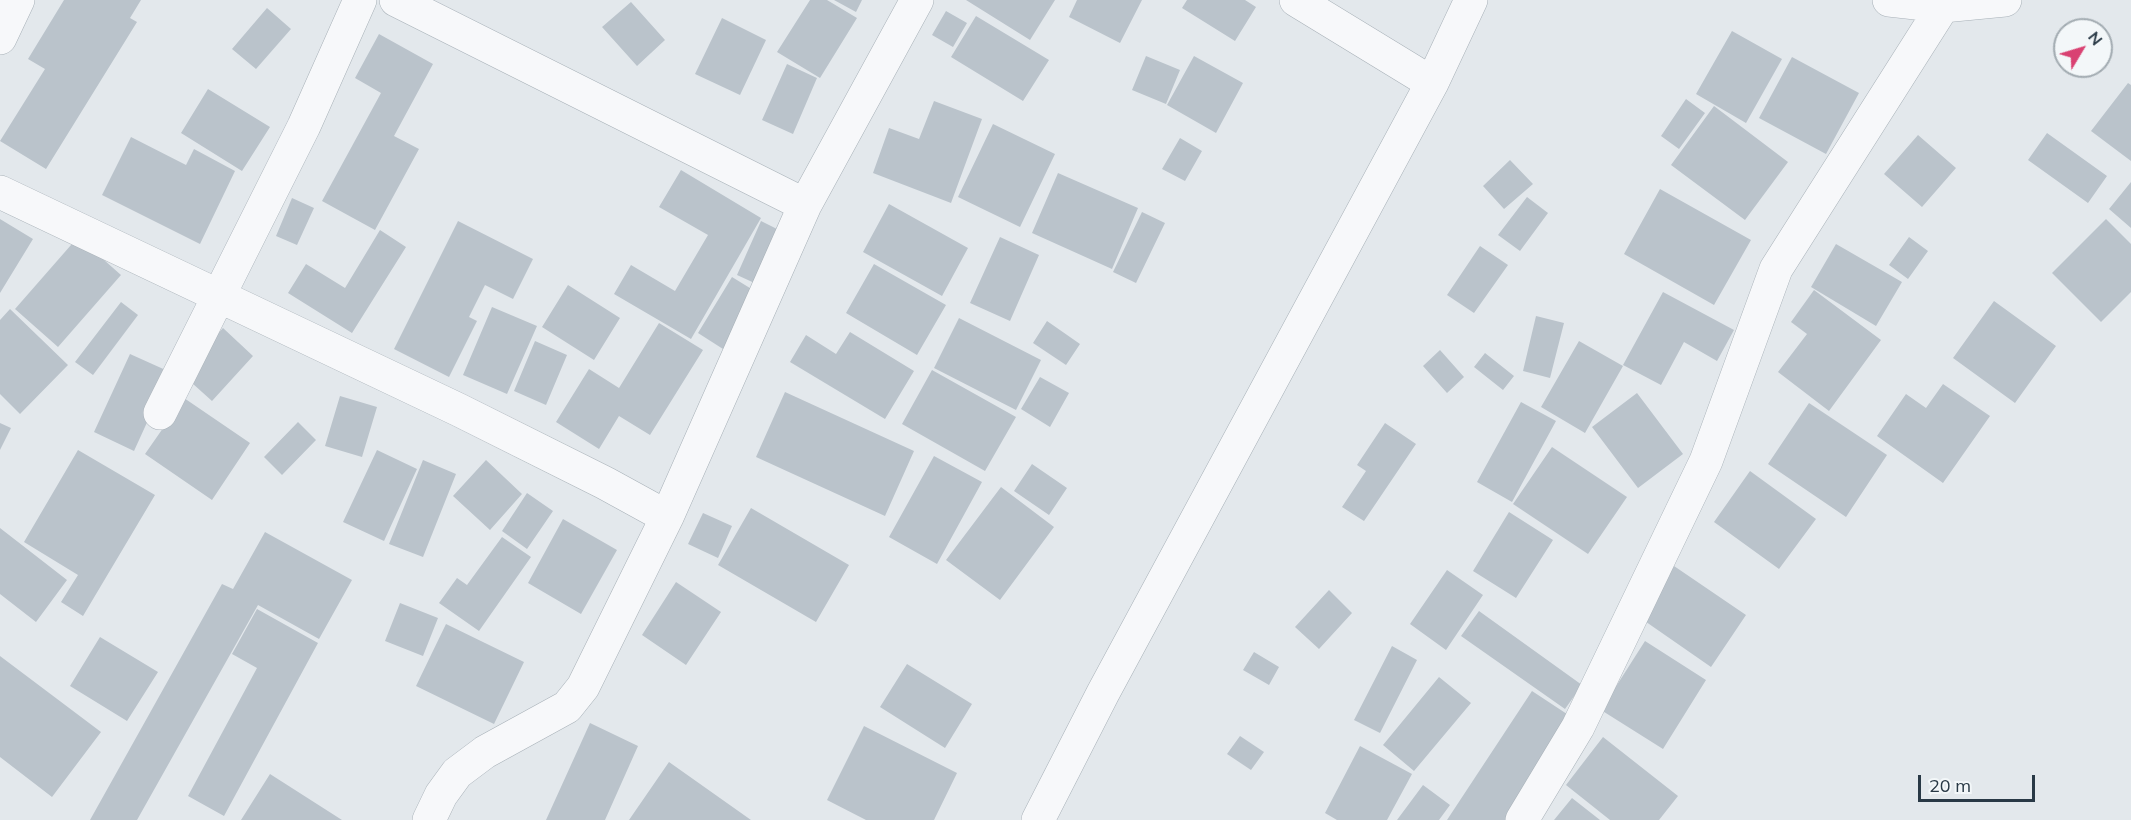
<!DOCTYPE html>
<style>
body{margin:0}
#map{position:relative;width:2131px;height:820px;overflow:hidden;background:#e3e8ec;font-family:Mulish,sans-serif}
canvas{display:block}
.north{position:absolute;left:2053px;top:18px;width:60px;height:60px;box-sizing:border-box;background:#f3f7f9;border:2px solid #a2abb1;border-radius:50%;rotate:52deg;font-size:16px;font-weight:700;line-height:24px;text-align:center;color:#293946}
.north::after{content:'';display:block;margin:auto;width:21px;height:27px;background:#d94172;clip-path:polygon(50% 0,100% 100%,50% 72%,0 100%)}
.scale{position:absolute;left:1918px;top:775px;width:117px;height:27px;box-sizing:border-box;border:3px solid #293946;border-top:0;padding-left:8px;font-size:18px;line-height:21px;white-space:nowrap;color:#293946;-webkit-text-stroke:4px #f3f7f9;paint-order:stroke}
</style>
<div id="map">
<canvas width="2131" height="820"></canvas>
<div class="north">N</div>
<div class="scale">20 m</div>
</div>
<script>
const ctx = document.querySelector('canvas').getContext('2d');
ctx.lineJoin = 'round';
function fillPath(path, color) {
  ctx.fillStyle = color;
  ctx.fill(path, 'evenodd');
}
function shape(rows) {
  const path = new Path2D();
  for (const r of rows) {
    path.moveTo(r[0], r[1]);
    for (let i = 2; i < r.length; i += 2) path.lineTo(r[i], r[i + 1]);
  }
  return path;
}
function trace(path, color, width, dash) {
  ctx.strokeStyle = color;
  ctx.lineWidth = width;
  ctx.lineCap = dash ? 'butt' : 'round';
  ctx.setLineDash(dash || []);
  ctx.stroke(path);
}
fillPath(shape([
 [64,0,141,0,130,18,137,22,46,169,0,141,45,69,28,59],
 [810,0,827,0,857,18,820,78,777,52],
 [834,0,862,0,856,12],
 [966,0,1055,0,1030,40],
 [1077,0,1142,0,1120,43,1069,17],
 [1187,0,1245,0,1256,7,1235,41,1182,8],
 [631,2,665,40,637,66,602,27],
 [267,8,291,29,256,69,232,49],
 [946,11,967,23,953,47,932,35],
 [976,16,1049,60,1023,101,951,57],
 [722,18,766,40,740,95,695,74],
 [1732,31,1782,59,1746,123,1696,94],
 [379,34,433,64,394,136,419,149,375,230,322,201,381,93,355,78],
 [1146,56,1180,70,1166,104,1132,90],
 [1194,56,1243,83,1216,133,1167,105],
 [1792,57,1859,93,1826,154,1759,118],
 [787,64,817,78,793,134,762,120],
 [2128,83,2131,85,2131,161,2091,131],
 [208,89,270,127,242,171,181,133],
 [1686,99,1705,113,1679,149,1661,136],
 [934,101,982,119,951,203,873,173,889,128,919,139],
 [1714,106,1788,162,1745,220,1671,165],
 [993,124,1055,154,1020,227,958,197],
 [2047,133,2107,176,2088,203,2028,160],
 [1918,135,1956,168,1922,207,1884,174],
 [131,137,186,165,194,149,235,171,200,244,102,195],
 [1180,138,1202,151,1185,181,1162,169],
 [1510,160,1533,184,1504,209,1483,186],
 [681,170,761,218,691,339,614,294,631,265,675,291,708,235,659,207],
 [1058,173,1138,208,1112,269,1032,233],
 [2131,182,2131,228,2109,209],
 [1660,189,1751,240,1714,305,1624,254],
 [1527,197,1548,213,1520,251,1498,235],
 [292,198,314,208,297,245,276,236],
 [889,204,968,248,942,296,863,252],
 [1142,212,1165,223,1136,283,1113,272],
 [0,219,33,239,0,293],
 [2106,219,2131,244,2131,292,2101,322,2052,273],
 [458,221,533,259,513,299,485,285,469,317,477,321,449,377,394,349],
 [761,221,785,233,761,286,737,275],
 [380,230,406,247,352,333,288,293,306,264,345,288],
 [78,237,121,275,58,347,15,309],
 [1000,237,1039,255,1010,321,970,303],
 [1909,237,1928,251,1908,279,1889,265],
 [1836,244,1902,282,1876,326,1811,287],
 [1480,246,1508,265,1474,313,1447,295],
 [874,264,946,305,917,355,846,313],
 [732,277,758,293,723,349,698,333],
 [568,285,620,318,594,360,542,327],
 [1814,290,1881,340,1829,411,1778,372,1807,334,1791,322],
 [1663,292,1734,330,1717,361,1684,342,1661,385,1623,365],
 [1994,301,2056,346,2015,403,1953,358],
 [121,302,138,315,93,375,75,362],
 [492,307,537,326,507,394,463,375],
 [10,309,68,365,20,414,0,394,0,320],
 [1536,316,1564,323,1550,378,1523,371],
 [959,318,1041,360,1016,410,934,368],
 [1047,321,1080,344,1066,365,1033,343],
 [659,323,703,350,650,435,619,416,599,449,556,422,589,369,619,388],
 [223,328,253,356,212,401,182,374],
 [850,332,914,371,885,419,790,362,806,335,836,354],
 [535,341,567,355,546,405,514,391],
 [1579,341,1623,366,1585,433,1541,407],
 [1440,350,1464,377,1447,393,1423,366],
 [1485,353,1514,376,1503,390,1474,367],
 [130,354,170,372,134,451,94,432],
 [932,370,1016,417,985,471,902,424],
 [1040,377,1069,393,1050,427,1021,409],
 [1943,384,1990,416,1943,483,1877,436,1906,394,1926,408],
 [785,392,914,451,885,516,756,457],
 [1637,393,1683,454,1638,488,1592,427],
 [340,396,377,407,362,457,325,446],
 [184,398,250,443,212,500,145,454],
 [1521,402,1556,421,1512,502,1477,482],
 [1809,403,1887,455,1846,517,1768,464],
 [298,422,316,440,282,475,264,457],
 [0,423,11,428,0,450],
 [1385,423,1416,444,1364,521,1342,507,1366,471,1357,465],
 [1552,447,1627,497,1588,554,1513,504],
 [78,450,155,495,83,616,61,602,78,575,24,542],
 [377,450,417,469,384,541,343,522],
 [934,456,982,482,937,564,889,537],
 [423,460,456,474,423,557,389,544],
 [486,460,522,494,490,530,453,496],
 [1032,464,1067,488,1049,515,1014,491],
 [1750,471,1816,519,1779,569,1714,522],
 [1001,487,1054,527,1000,600,946,560],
 [527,493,553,511,527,549,502,531],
 [751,508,849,565,816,622,718,565],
 [1509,512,1553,540,1516,598,1473,571],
 [703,513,732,526,718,558,688,544],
 [563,519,617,550,581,614,528,583],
 [0,528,67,580,36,622,0,594],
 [265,532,352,580,319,639,258,605,137,820,90,820,222,584,233,589],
 [502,537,531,557,479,631,439,603,457,578,467,585],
 [1674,566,1746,615,1711,667,1639,617],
 [1447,570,1483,595,1446,650,1410,624],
 [676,582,721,612,686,665,642,635],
 [1329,590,1352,613,1319,649,1295,627],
 [400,603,438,618,423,656,385,641],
 [257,609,318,643,224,816,188,796,257,668,232,654],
 [1479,611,1582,685,1565,709,1461,636],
 [446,624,524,662,494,724,416,686],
 [100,637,158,672,127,721,70,686],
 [1645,641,1706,680,1663,749,1601,710],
 [1392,646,1417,660,1380,733,1354,720],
 [1254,652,1279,667,1269,685,1243,670],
 [0,656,101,732,52,797,0,757],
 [907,664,972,704,945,748,880,707],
 [1439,677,1471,703,1414,771,1383,745],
 [1532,691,1573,718,1506,820,1447,820],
 [590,723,638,746,605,820,546,820],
 [864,726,957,773,934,820,866,820,827,800],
 [1240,736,1264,752,1251,770,1227,754],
 [1603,737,1678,796,1659,820,1610,820,1566,785],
 [1360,746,1412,774,1387,820,1337,820,1325,813],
 [669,762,751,820,629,820],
 [270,774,342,820,241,820],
 [1423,785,1450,805,1439,820,1397,820],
 [1572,798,1600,820,1554,820]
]), '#bac3cb');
const minor = shape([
 [396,0,805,205],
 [1296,0,1432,83],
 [1889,0,1943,6,2005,0],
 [0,38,18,0],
 [0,192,459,410,605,483,667,517],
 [160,413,304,126,360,0],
 [429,820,441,795,457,773,485,752,567,707,583,687,667,517,805,205,917,0],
 [1038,820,1103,693,1432,83,1471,0],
 [1522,820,1578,727,1706,461,1776,269,1943,6]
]);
trace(minor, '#a7b0b7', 34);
trace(minor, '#f7f8fa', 33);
</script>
